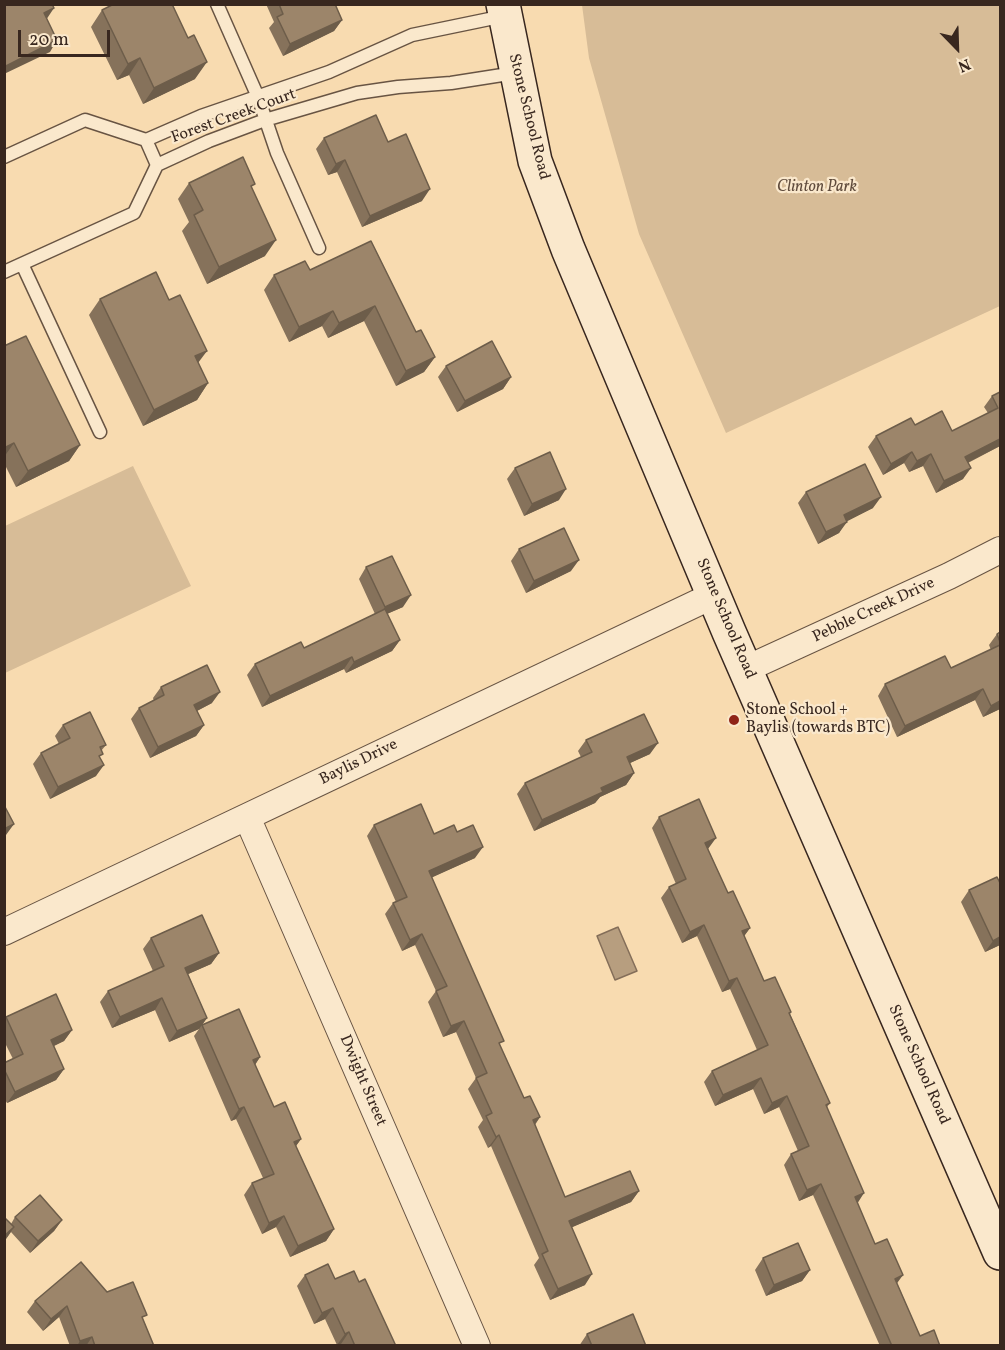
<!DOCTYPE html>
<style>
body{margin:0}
#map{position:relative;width:1005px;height:1350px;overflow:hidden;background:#f8dbb0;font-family:Vollkorn,serif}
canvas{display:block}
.frame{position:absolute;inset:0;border:6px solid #38271f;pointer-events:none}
.north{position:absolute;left:927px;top:18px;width:60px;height:60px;-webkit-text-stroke:4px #fae8cc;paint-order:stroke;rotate:157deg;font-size:16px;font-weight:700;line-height:24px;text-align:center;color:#38271f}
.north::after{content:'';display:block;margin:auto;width:21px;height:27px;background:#38271f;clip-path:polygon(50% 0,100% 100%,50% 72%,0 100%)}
.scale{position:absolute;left:18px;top:30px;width:92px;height:27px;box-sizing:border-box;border:3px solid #38271f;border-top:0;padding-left:8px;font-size:18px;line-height:21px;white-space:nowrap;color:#38271f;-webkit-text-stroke:4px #fae8cc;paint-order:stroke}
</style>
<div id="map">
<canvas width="1005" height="1350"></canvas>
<div class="frame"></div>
<div class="north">N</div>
<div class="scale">20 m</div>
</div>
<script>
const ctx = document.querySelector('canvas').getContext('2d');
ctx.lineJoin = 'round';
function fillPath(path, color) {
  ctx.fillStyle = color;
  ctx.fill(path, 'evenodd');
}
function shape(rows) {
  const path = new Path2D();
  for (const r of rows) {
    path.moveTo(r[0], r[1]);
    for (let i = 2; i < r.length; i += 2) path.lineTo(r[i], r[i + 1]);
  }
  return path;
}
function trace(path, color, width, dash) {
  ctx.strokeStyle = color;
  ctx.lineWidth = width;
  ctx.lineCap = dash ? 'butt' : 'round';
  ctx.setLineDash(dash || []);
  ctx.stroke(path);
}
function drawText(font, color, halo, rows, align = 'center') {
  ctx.font = font + ' Vollkorn,serif';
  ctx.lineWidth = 4.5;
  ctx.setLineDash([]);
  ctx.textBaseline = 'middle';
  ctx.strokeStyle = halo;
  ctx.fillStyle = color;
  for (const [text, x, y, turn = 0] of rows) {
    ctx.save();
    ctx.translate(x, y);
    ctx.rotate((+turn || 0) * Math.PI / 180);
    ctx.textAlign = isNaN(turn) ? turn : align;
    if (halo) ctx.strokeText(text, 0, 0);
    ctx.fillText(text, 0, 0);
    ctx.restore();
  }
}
fillPath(shape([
 [582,5,1000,5,1000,306,726,433,639,234,589,58],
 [133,466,191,586,5,673,5,526]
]), '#d7bc97');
const water = shape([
 [618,927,637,971,615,980,597,936,618,927]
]);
fillPath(water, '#b79e7f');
trace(water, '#846e59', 1.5);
const service = shape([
 [217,4,258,97,277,153,319,248],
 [146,140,157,165],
 [4,157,85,120,146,140,201,116,329,72,412,35,504,16],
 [22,264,100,432],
 [4,272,134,213,157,165,209,141,265,120,357,93,398,87,451,83,515,73]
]);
const minor = shape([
 [746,669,949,576,1000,550],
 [247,817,477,1346],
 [4,932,714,595]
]);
const secondary = shape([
 [503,4,535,161,568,249,729,632,1000,1253]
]);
trace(service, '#685443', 15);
trace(minor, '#685443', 28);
trace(secondary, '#38271f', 36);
trace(service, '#fae8cc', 12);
trace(minor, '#fae8cc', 26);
trace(secondary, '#fae8cc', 33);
fillPath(shape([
 [266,4,335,4,342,20,334,31,283,56,269,28,274,22],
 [102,10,195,79,143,104,129,75,117,80,91,27],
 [324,138,388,142,422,201,362,227,337,172,328,175,316,149],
 [189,183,252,188,265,256,207,284,182,231,189,222,178,199],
 [371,241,416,332,435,357,424,372,396,386,364,321,328,338,322,326,289,342,264,290,274,275,310,270],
 [100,299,198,363,208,383,197,400,143,426,89,315],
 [4,346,80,445,69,461,16,487,4,463],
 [446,366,511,377,503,389,457,412,438,377],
 [1000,392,1000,446,968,463,963,479,936,493,923,466,909,472,904,463,883,475,868,447,876,436,915,425,952,431,988,413,984,407,992,396],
 [515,468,559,500,524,516,507,479],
 [806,492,873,508,846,521,839,533,818,544,798,503],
 [519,549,571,571,526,593,511,561],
 [366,567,403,607,387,614,400,640,392,651,346,673,344,669,262,707,247,675,255,664,304,648,375,614,359,579],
 [1000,632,1000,709,983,717,975,700,897,737,878,696,885,684,951,668,991,650,989,645,997,634],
 [161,687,212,703,197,711,204,725,196,736,150,758,131,719,139,708,154,701,153,698],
 [63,725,106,745,101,751,96,776,50,799,33,764,41,753,59,744,55,736],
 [586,740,650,754,630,763,634,773,626,785,600,797,595,803,534,831,517,794,525,783,581,757,578,751],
 [659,817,708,849,728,893,750,928,744,936,764,981,791,1012,790,1014,830,1103,827,1107,857,1203,875,1244,897,1283,920,1336,940,1346,880,1346,813,1195,799,1201,784,1165,791,1154,798,1151,779,1107,764,1114,753,1089,715,1106,704,1082,712,1071,757,1050,730,989,722,992,697,936,682,943,661,898,669,887,676,884,652,828],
 [374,825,434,834,457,832,475,858,432,877,500,1047,524,1098,540,1117,535,1125,565,1197,639,1191,631,1202,572,1227,585,1285,550,1300,534,1265,539,1258,491,1146,488,1148,478,1127,483,1120,468,1089,476,1078,456,1032,443,1037,428,1002,436,991,415,945,402,951,385,914,393,903,396,902,367,836],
 [1000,883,1000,945,985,952,961,902,969,890],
 [151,938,219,953,211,964,188,974,207,1018,202,1025,260,1057,255,1065,274,1107,301,1139,296,1146,334,1229,326,1241,290,1257,276,1227,262,1234,244,1195,252,1183,263,1178,236,1119,231,1121,194,1036,199,1029,169,1042,155,1010,112,1028,100,1002,108,991,153,971,143,949],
 [6,1017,72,1030,64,1041,54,1046,64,1069,56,1080,7,1103,4,1098,4,1063,13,1059,4,1041,4,1019],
 [15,1217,62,1220,54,1231,30,1253,11,1232,6,1239,11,1224],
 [763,1258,810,1270,802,1281,766,1296,755,1270],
 [305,1275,359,1282,396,1346,342,1346,341,1344,337,1345,325,1319,314,1324,297,1286],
 [107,1292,143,1319,154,1346,70,1346,59,1317,43,1331,27,1312,35,1301],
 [587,1334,646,1346,579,1346]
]), '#86725b');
fillPath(shape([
 [54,8,46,20,44,13],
 [342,20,334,31,283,56,290,44],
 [57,40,50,52,4,74,4,68,6,66],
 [140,58,129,75,117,80,128,64],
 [207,62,195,79,143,104,154,88],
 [345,160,337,172,328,175,336,164],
 [430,189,422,201,362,227,370,216],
 [276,240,265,256,207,284,219,267],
 [375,306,364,321,328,338,339,323],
 [333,311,322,326,289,342,299,327],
 [207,351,195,367,195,356],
 [435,357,424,372,396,386,406,371],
 [511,377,503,389,457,412,465,401],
 [208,383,197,400,143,426,154,410],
 [1000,439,1000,446,957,468,965,457],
 [14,443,4,457,4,448],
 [80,445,69,461,16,487,28,471],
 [912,452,904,463,883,475,891,464],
 [931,454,923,466,909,472,917,461],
 [971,468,963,479,936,493,944,481],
 [566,489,559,500,524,516,532,504],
 [881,497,873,508,836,527,844,515],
 [847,522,839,533,818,544,826,532],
 [579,560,571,571,526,593,534,581],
 [411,595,403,607,377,618,385,607],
 [400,640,392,651,346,673,354,662],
 [352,657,344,669,262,707,270,696],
 [983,689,975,700,897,737,905,726],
 [220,692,212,703,187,716,194,705],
 [1000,701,1000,709,983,717,991,706],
 [204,725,196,736,150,758,158,747],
 [658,743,650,754,619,768,627,757],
 [104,765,96,776,50,799,58,787],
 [634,773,626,785,600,797,595,803,534,831,542,820,601,788],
 [14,824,6,835,4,836,4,829],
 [716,838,708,849,697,854,705,843],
 [483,847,475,858,422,882,429,871],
 [704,925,697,936,682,943,690,932],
 [750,928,742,939,742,931],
 [422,934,415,945,402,951,410,940],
 [1000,937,1000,945,985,952,993,941],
 [219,953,211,964,177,979,185,968],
 [737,978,730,989,722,992,729,981],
 [162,998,155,1010,112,1028,120,1017],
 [207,1018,199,1029,169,1042,177,1031],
 [464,1021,456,1032,443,1037,451,1026],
 [72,1030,64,1041,43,1051,51,1040],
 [260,1057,252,1069,253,1060],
 [64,1069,56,1080,7,1103,15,1092],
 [761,1078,753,1089,715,1106,723,1095],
 [787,1096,779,1107,764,1114,772,1103],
 [244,1107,236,1119,231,1121,239,1109],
 [540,1117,532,1128,533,1120],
 [499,1135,491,1146,488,1148,496,1137],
 [301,1139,293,1150,294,1142],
 [821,1184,813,1195,799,1201,807,1190],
 [639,1191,631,1202,561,1232,569,1221],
 [864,1193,857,1204,855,1197],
 [284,1216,276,1227,262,1234,269,1223],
 [62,1220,54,1231,30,1253,38,1241],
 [14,1227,6,1239,4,1240,4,1236],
 [334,1229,326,1241,290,1257,298,1246],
 [810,1270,802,1281,766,1296,774,1285],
 [592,1274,585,1285,550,1300,558,1289],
 [903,1275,895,1286,895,1279],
 [67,1306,59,1317,43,1331,51,1319],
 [333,1308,325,1319,314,1324,322,1313],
 [349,1332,341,1344,337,1345,345,1334],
 [92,1337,86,1346,77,1346,80,1341]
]), '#6d5d4a');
const building = shape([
 [4,4,52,4,54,8,44,13,57,40,6,66,4,62,4,4],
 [114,4,172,4,188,38,194,35,207,62,154,88,140,58,128,64,102,10,114,4],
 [279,4,335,4,342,20,290,44,277,17,283,14,279,4],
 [376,115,388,142,406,134,430,189,370,216,345,160,336,164,324,138,376,115],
 [243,157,255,184,251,186,276,240,219,267,194,215,203,210,189,183,243,157],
 [371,241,416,332,421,330,435,357,406,371,375,306,339,323,333,311,299,327,274,275,305,261,310,270,371,241],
 [156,272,169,300,180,295,207,351,195,356,208,383,154,410,100,299,156,272],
 [26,336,80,445,28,471,14,443,4,448,4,346,26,336],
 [492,341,511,377,465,401,446,366,492,341],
 [1000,392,1000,439,965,457,971,468,944,481,931,454,917,461,912,452,891,464,876,436,911,418,915,425,942,411,952,431,998,408,992,396,1000,392],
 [550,452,566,489,532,504,515,468,550,452],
 [865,464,881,497,844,515,847,522,826,532,806,492,865,464],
 [564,528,579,560,534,581,519,549,564,528],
 [392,556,411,595,385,607,366,567,392,556],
 [385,609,400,640,354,662,352,657,270,696,255,664,301,642,304,648,385,609],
 [1000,632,1000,642,997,634,1000,632],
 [1000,645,1000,701,991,706,983,689,905,726,885,684,945,656,951,668,1000,645],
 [207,665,220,692,194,705,204,725,158,747,139,708,164,695,161,687,207,665],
 [90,712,106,745,100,747,103,754,99,756,104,765,58,787,41,753,70,738,63,725,90,712],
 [644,714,658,743,627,757,634,773,601,788,603,792,542,820,525,783,592,752,586,740,644,714],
 [699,799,716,838,705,843,728,893,733,891,750,928,742,931,764,981,775,977,791,1012,789,1013,830,1103,826,1105,864,1193,855,1197,875,1244,887,1239,903,1275,895,1279,920,1336,934,1330,940,1346,892,1346,821,1184,807,1190,791,1154,809,1146,787,1096,772,1103,761,1078,723,1095,712,1071,768,1045,737,978,729,981,704,925,690,932,669,887,686,879,659,817,699,799],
 [421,804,434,834,454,825,457,832,473,825,483,847,429,871,504,1041,499,1043,524,1098,530,1096,540,1117,533,1120,565,1197,630,1171,639,1191,569,1221,592,1274,558,1289,542,1254,548,1251,499,1135,496,1137,486,1116,492,1113,476,1078,487,1073,464,1021,451,1026,436,991,447,986,422,934,410,940,393,903,407,897,374,825,421,804],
 [4,805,14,824,4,829,4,805],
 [997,877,1000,883,1000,937,993,941,969,890,997,877],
 [202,915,219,953,185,968,207,1018,177,1031,162,998,120,1017,108,991,164,966,151,938,202,915],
 [56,994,72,1030,51,1040,64,1069,15,1092,4,1069,4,1063,23,1054,6,1017,56,994],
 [239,1009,260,1057,253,1060,274,1107,285,1102,301,1139,294,1142,334,1229,298,1246,284,1216,269,1223,252,1183,274,1174,244,1107,239,1109,202,1025,239,1009],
 [40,1195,62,1220,38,1241,15,1217,40,1195],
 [4,1217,14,1227,4,1236,4,1217],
 [798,1243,810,1270,774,1285,763,1258,798,1243],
 [81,1262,107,1292,133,1282,147,1315,142,1317,154,1346,95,1346,92,1337,80,1341,67,1306,51,1319,35,1301,81,1262],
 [328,1264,335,1279,354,1271,359,1282,365,1279,396,1346,355,1346,349,1332,345,1334,333,1308,322,1313,305,1275,328,1264],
 [633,1314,646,1346,592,1346,587,1334,633,1314]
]);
fillPath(building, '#9c856a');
trace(building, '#6d5d4a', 1.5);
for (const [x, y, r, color] of [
 [734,720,6,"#8f2418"]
]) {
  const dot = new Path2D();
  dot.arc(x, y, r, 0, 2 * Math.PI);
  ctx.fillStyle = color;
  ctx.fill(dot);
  trace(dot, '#fae8cc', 2);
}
drawText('16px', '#38271f', '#fae8cc', [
 ["Forest Creek Court",234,117,-20],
 ["Stone School Road",528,117,76],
 ["Pebble Creek Drive",874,611,-25],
 ["Stone School Road",725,619,67],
 ["Baylis Drive",359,763,-26],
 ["Stone School Road",918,1065,66],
 ["Dwight Street",362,1081,67]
]);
drawText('italic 16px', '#604c3d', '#fae8cc', [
 ["Clinton Park",817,188]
]);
drawText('16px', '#38271f', '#fae8cc', [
 ["Stone School +",746,711],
 ["Baylis (towards BTC)",746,729]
], 'left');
</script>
